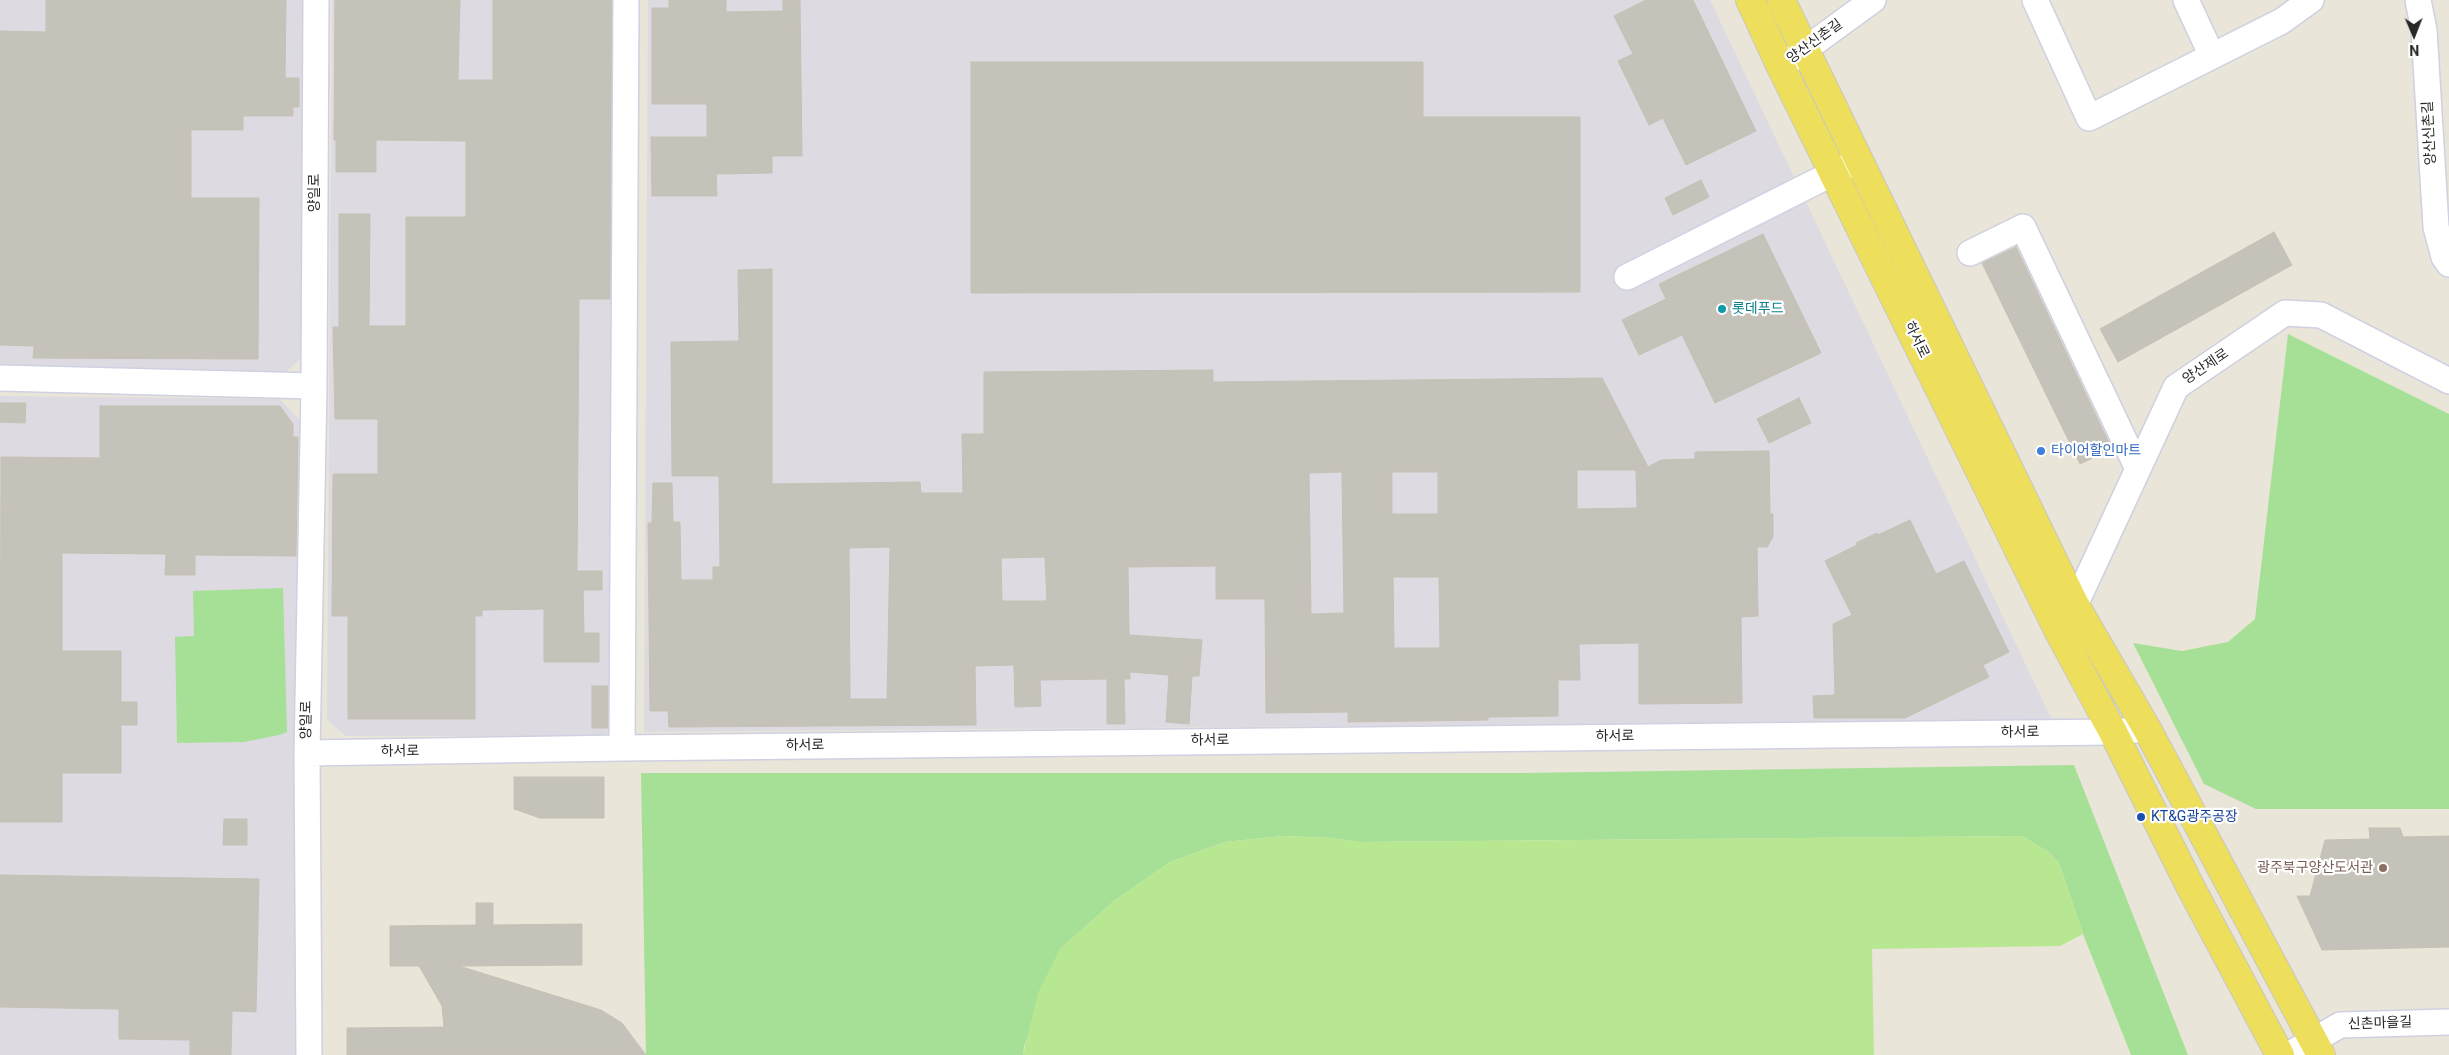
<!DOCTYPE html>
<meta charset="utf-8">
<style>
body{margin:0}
#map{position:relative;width:2449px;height:1055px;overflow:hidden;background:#eae5d9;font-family:Roboto,sans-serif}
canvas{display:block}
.north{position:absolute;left:2389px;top:10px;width:50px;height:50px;-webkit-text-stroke:4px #fff;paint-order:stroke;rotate:179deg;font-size:14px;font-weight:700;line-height:20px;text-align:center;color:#282828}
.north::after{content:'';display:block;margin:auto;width:18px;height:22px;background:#282828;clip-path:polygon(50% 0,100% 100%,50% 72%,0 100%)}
</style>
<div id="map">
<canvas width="2449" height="1055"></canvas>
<div class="north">N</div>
</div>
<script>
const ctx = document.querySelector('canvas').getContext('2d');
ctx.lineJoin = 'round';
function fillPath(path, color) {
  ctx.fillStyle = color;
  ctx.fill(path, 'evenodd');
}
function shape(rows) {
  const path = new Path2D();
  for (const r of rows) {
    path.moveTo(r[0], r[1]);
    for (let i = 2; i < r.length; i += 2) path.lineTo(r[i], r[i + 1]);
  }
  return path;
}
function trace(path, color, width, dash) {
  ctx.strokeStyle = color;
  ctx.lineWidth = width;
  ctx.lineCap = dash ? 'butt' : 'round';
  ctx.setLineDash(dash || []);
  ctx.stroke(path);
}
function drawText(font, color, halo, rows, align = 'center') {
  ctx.font = font + ' Roboto,"Noto Sans KR",sans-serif';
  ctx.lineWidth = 4.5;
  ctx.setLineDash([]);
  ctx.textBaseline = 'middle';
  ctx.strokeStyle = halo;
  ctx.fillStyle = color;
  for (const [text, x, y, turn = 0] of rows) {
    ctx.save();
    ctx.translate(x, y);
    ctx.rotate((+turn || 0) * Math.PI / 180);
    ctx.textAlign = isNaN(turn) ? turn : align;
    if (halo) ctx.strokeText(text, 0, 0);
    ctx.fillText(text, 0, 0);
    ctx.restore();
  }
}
fillPath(shape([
 [0,0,302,0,301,358,285,373,0,366],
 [332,0,619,0,612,732,599,736,346,736,327,720],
 [648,0,1710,0,2052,720,644,732],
 [0,396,280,399,301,422,298,729,294,814,295,1055,0,1055]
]), '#dedae2');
fillPath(shape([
 [2288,334,2449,414,2449,809,2256,809,2204,784,2133,643,2182,651,2228,642,2255,619],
 [283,588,287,732,279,735,244,742,177,743,175,637,194,636,193,591],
 [2074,765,2188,1055,2131,1055,2083,934,2059,863,2050,853,2022,836,1359,842,1333,838,1283,836,1225,842,1170,862,1114,901,1060,949,1024,1047,1023,1055,646,1055,641,773,1522,773]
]), '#a6e096');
fillPath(shape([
 [1283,836,1333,838,1359,842,2022,836,2050,853,2059,863,2083,934,2060,946,1872,949,1874,1055,1023,1055,1038,993,1060,949,1114,901,1170,862,1225,842]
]), '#b8e792');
const building = shape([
 [46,0,286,0,285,78,299,78,299,107,293,107,293,116,243,116,243,130,191,130,191,198,259,198,258,359,33,358,34,346,0,345,0,31,46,32,46,0],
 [335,0,460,0,458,80,493,80,493,0,612,0,610,299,579,299,577,571,602,571,602,590,583,590,584,633,599,633,599,662,544,662,544,609,482,610,482,616,475,616,475,719,348,719,348,616,332,616,333,474,378,474,378,419,335,419,333,327,339,327,339,214,370,214,369,326,406,326,406,217,466,217,466,141,376,140,376,172,336,172,336,140,334,140,335,0],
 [669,0,726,0,726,12,783,11,783,0,800,0,802,156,772,156,772,173,716,174,717,196,652,196,651,137,707,137,707,104,652,104,652,8,669,8,669,0],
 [1646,0,1693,0,1756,131,1686,165,1663,118,1649,125,1618,61,1633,54,1614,16,1646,0],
 [971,62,1423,62,1423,117,1580,117,1580,292,971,293,971,62],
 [1701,180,1709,197,1673,215,1665,198,1701,180],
 [2274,232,2292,265,2118,362,2100,329,2274,232],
 [1763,234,1821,353,1715,403,1682,335,1639,355,1622,320,1666,299,1659,284,1763,234],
 [2016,247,2112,449,2080,464,1982,263,2016,247],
 [772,269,772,484,920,482,921,493,963,493,962,434,984,434,984,372,1213,370,1213,382,1602,378,1648,467,1661,460,1695,459,1695,452,1769,451,1770,514,1773,514,1773,537,1767,547,1757,547,1758,616,1741,617,1742,703,1639,704,1639,643,1579,644,1580,680,1558,680,1558,716,1488,717,1488,720,1348,722,1348,712,1266,713,1265,599,1216,599,1216,566,1128,567,1129,635,1202,640,1199,676,1192,676,1189,724,1166,722,1169,675,1130,672,1130,679,1124,679,1125,724,1107,724,1107,679,1040,680,1041,706,1015,707,1014,665,975,666,976,725,669,727,668,711,650,711,648,523,652,523,653,483,672,483,673,522,680,522,681,580,713,580,713,567,720,567,719,476,672,476,671,342,739,341,738,270,772,269],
 [1577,470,1636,470,1637,508,1577,509,1577,470],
 [1342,472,1344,613,1311,614,1309,473,1342,472],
 [1392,472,1438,472,1438,514,1392,514,1392,472],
 [890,547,887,699,850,699,849,548,890,547],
 [1045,557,1047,601,1002,601,1001,558,1045,557],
 [1393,577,1439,577,1440,648,1394,648,1393,577],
 [1799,398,1811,423,1769,443,1757,419,1799,398],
 [0,403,26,403,25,423,0,422,0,403],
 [100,406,280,406,293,424,293,437,298,437,296,556,195,555,195,575,165,575,166,554,62,553,62,651,121,651,121,702,137,702,137,725,121,725,121,773,62,773,62,822,0,822,1,457,100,458,100,406],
 [1910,520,1936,574,1964,561,2009,652,1983,665,1989,677,1905,718,1814,718,1813,696,1835,695,1833,624,1852,615,1825,561,1857,545,1856,543,1877,533,1878,535,1910,520],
 [592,686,608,686,608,728,592,728,592,686],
 [514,777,604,777,604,818,540,818,514,809,514,777],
 [224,819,247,819,247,845,223,845,224,819],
 [2369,828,2400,828,2403,837,2449,836,2449,947,2322,950,2297,896,2310,896,2325,840,2370,839,2369,828],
 [0,875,259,879,256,1012,232,1011,231,1055,190,1055,190,1040,119,1039,119,1009,0,1007,0,875],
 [476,903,493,903,493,925,582,924,582,965,459,966,601,1010,622,1023,646,1055,347,1055,347,1028,444,1027,442,1006,419,966,390,966,390,926,476,925,476,903]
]);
fillPath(building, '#c5c2b9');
trace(building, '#c5c1b3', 1);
const minor = shape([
 [2035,0,2089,118,2282,21,2311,0],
 [2186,0,2212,56],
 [2418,0,2424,30,2436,227,2444,257,2449,264],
 [1788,62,1873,0],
 [1970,253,2023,227,2138,469],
 [1627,277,1859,160],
 [0,378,314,386],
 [2067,617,2075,605,2176,387,2285,313,2321,315,2449,381],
 [622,748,626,0],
 [307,753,622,748,2113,732,2147,729],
 [309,1055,307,753,314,386,316,0],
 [2288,1055,2340,1025,2449,1022]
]);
const major = shape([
 [1750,0,1781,67,2058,630,2113,732,2190,886,2280,1055],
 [1781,0,2075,605,2147,729,2321,1055]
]);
trace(minor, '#cfd0e1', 28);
trace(major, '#c7c7c7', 30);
trace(minor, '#fff', 25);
trace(major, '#edde5c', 28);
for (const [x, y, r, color] of [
 [1722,309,5,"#0f9aa8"],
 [2041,451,5,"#3f7fe0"],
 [2141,817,5,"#1a4fb4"],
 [2383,868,5,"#8d6e63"]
]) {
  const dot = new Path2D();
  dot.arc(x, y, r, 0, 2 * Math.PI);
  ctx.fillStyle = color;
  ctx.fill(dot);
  trace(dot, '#fff', 2);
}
drawText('14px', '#282828', '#fff', [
 ["양산신촌길",1815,42,-36],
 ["양산신촌길",2430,133,-93],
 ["양일로",315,193,-90],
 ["하서로",1916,340,64],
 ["양산제로",2206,367,-34],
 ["양일로",307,720,-89],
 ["하서로",2020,733,-1],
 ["하서로",1615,737,-1],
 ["하서로",1210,741,-1],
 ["하서로",805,746,-1],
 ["하서로",400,752,-1],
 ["신촌마을길",2380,1024,-2]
]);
drawText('14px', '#0d838f', '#fff', [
 ["롯데푸드",1732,309]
], 'left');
drawText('14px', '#366cbe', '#fff', [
 ["타이어할인마트",2051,451]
], 'left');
drawText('14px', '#164399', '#fff', [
 ["KT&G광주공장",2151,817]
], 'left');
drawText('14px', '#785e54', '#fff', [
 ["광주북구양산도서관",2373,868]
], 'right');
</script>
